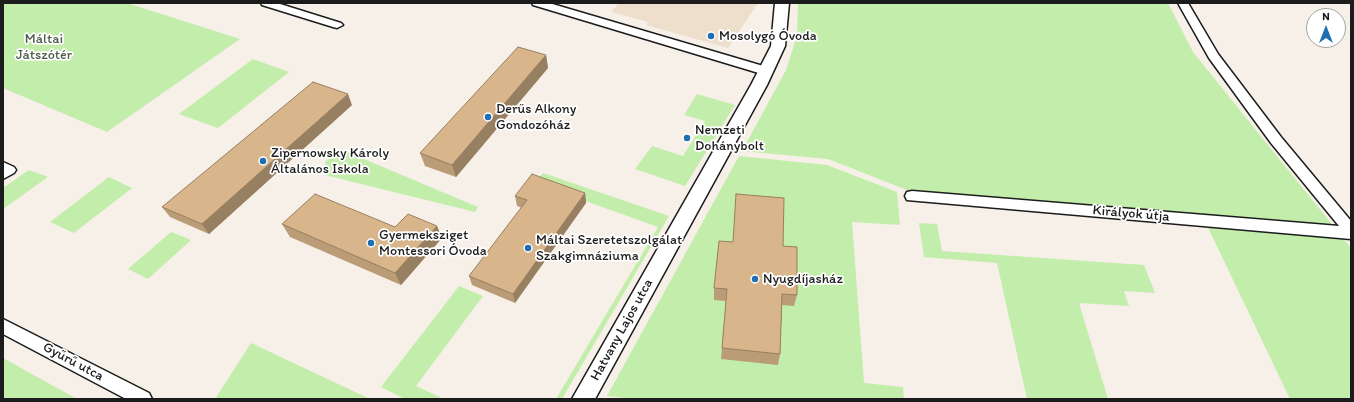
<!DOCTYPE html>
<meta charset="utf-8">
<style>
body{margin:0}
#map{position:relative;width:1354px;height:402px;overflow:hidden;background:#f7f0e8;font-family:Itim,sans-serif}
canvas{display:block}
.frame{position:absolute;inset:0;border:4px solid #1c1c1c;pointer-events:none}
.north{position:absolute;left:1306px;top:8px;width:40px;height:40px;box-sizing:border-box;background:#fff;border:1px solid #a4a4a4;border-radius:50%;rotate:0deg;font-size:11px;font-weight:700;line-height:16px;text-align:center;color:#1c1c1c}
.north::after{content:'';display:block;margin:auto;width:14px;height:18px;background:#1f6fb2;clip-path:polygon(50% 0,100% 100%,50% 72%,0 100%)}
</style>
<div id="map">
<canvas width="1354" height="402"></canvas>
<div class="frame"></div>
<div class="north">N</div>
</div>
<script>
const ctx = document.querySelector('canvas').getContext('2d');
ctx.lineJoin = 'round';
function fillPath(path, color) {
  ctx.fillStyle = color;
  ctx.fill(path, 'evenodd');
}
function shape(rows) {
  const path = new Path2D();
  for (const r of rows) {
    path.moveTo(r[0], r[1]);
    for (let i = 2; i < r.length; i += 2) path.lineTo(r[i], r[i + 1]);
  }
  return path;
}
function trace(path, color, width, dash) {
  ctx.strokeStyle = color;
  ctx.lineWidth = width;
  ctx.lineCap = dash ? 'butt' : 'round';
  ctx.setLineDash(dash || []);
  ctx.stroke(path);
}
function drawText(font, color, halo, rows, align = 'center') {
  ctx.font = font + ' Itim,sans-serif';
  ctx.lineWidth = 3.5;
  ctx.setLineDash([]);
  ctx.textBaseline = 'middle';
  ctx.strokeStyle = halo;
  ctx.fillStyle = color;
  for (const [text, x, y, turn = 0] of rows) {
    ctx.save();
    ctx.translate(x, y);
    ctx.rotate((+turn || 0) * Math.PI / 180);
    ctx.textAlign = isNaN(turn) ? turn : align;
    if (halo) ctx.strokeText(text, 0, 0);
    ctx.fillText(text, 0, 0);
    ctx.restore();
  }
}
fillPath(shape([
 [619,3,758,3,728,48,646,25,648,22,611,12]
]), '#eedecc');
fillPath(shape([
 [3,3,127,3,240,39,107,132,3,88],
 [798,3,1168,3,1193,52,1351,248,1351,399,1290,399,1202,215,912,192,828,159,742,151,786,70,797,36],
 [253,59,289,72,218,128,179,114],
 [697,94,735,105,685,186,635,169,652,146,683,156,705,121,684,115],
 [340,149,478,207,475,212,325,175,326,167,325,162],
 [739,156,827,165,897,192,900,225,852,222,864,383,903,387,904,399,634,399,607,396],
 [29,170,48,177,3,209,3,188],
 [543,173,669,216,562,399,556,399,658,227,535,183],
 [109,177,132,188,74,233,50,222],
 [919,223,937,224,942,251,1144,265,1155,293,1124,291,1129,306,1079,303,1108,399,1027,399,997,263,924,257],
 [171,232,191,240,148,279,128,269],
 [459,286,483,296,416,386,444,399,405,399,381,387],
 [251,343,370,399,215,399],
 [3,358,77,399,3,399]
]), '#c2edaa');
const minor = shape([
 [261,3,277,3,341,23,343,25,337,28,333,27,262,5,261,3],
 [532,3,549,3,770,68,772,71,766,75,762,74,533,5,532,3],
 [1178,3,1188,3,1218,54,1281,137,1351,221,1351,239,907,200,905,196,907,192,912,191,1339,226,1271,143,1209,58,1178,3],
 [3,162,14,167,16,170,14,173,3,179,3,162],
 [3,319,149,393,152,399,126,399,3,334,3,319]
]);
const tertiary = shape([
 [775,3,789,3,785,46,767,85,595,399,572,399,751,85,771,46,775,3]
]);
trace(minor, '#1c1c1c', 3);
trace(tertiary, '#1c1c1c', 3);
fillPath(minor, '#fff');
fillPath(tertiary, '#fff');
fillPath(shape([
 [546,55,548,68,456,177,425,166,420,153],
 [352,105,209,234,170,217,162,207],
 [585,193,586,203,515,303,472,285,469,276,522,208,517,206,515,196],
 [282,224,395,227,437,226,442,238,401,285,290,237],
 [783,246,797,295,794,306,782,305,780,354,778,365,721,359,726,301,714,300,714,288]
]), '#ba9c77');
fillPath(shape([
 [546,55,548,68,456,177,452,165],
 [348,94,352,105,209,234,202,224],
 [585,193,586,203,515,303,513,294],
 [437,226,442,238,401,285,395,273]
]), '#977f61');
const building = shape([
 [518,47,546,55,452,165,420,153,518,47],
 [313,82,348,94,202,224,162,207,313,82],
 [532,174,585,193,513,294,469,276,527,200,515,196,532,174],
 [315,194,395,227,408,214,437,226,395,273,282,224,315,194],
 [736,194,784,198,783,246,797,247,797,295,782,294,780,354,722,348,727,289,714,288,719,241,733,242,736,194]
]);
fillPath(building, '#d8b58a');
trace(building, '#977f61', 1);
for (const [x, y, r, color] of [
 [711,36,4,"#1f6fb2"],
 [488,117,4,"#1f6fb2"],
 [687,138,4,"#1f6fb2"],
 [263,161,4,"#1f6fb2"],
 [371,243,4,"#1f6fb2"],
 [528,248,4,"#1f6fb2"],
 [755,279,4,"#1f6fb2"]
]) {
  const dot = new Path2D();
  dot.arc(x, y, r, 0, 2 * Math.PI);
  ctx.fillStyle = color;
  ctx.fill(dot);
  trace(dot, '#fff', 1.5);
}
drawText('14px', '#1c1c1c', '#fff', [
 ["Mosolygó Óvoda",719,36],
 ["Derűs Alkony",496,109],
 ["Gondozóház",496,125],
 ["Nemzeti",695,130],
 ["Dohánybolt",695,146],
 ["Zipernowsky Károly",271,153],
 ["Általános Iskola",271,169],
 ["Gyermeksziget",379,235],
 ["Montessori Óvoda",379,251],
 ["Máltai Szeretetszolgálat",536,240],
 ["Szakgimnáziuma",536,256],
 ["Nyugdíjasház",763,279]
], 'left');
drawText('14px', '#4e5b47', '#fff', [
 ["Máltai",44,39],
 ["Játszótér",44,55]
]);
drawText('14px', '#1c1c1c', '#fff', [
 ["Királyok útja",1131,214,5],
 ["Hatvany Lajos utca",622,330,-61],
 ["Gyűrű utca",73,362,28]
]);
</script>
